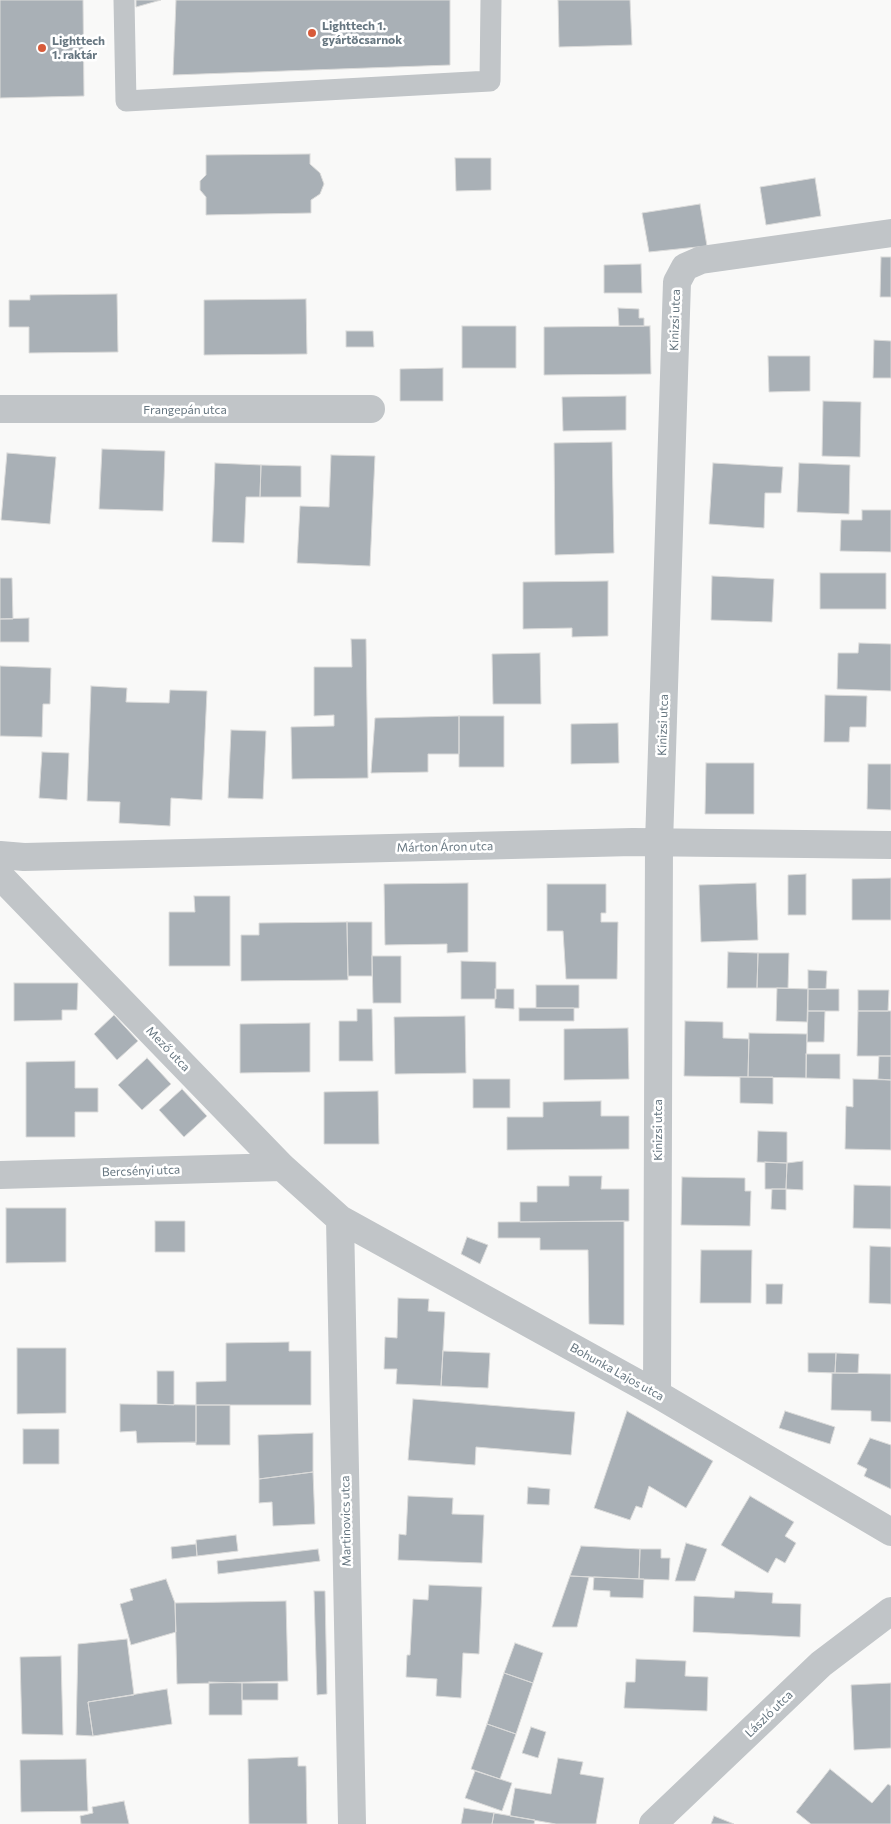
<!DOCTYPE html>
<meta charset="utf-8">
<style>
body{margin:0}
canvas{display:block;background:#f9f9f8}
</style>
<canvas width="891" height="1824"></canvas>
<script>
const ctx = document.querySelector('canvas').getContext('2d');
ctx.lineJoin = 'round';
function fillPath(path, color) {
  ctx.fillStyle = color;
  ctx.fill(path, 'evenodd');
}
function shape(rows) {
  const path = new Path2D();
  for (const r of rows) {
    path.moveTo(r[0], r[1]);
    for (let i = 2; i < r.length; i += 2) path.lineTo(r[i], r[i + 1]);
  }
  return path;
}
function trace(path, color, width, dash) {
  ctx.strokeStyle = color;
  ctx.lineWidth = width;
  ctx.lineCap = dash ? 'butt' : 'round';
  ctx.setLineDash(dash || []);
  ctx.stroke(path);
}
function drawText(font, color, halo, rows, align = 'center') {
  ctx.font = font + ' Commissioner,sans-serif';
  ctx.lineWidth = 5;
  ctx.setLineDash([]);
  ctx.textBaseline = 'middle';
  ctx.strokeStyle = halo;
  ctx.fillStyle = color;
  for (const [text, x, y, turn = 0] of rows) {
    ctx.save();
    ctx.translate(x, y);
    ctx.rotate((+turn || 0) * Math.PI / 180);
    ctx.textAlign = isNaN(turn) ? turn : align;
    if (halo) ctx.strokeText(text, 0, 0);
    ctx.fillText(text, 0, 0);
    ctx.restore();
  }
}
const building = shape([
 [0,0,83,0,84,96,0,98,0,0],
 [136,0,161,0,136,7,136,0],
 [176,0,450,0,450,65,173,75,176,0],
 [558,0,630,0,632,45,559,47,558,0],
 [310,154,310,164,320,173,324,184,320,194,311,200,311,213,206,215,206,197,200,190,200,181,206,175,206,155,310,154],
 [455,158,491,158,491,190,456,191,455,158],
 [815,178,821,216,766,225,760,187,815,178],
 [700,204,707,246,649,252,642,213,700,204],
 [881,257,891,257,891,297,880,297,881,257],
 [641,264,642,293,604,293,604,265,641,264],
 [117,294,118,352,29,353,29,327,9,327,9,300,30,300,30,295,117,294],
 [306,299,307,354,204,355,204,300,306,299],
 [618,308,639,309,639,318,644,318,644,326,619,326,618,308],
 [462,326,516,326,516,368,462,368,462,326],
 [650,326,651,374,544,375,544,327,650,326],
 [346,331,373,331,374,347,346,347,346,331],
 [874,340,891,341,891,378,873,378,874,340],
 [768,356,810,356,810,391,769,392,768,356],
 [443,368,443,401,400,401,400,369,443,368],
 [626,396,626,430,563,431,562,397,626,396],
 [823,401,861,402,860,457,822,456,823,401],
 [612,442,614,553,555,555,554,443,612,442],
 [102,449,165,451,163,511,99,509,102,449],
 [7,453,56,457,50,524,1,520,7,453],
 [331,455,375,456,370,566,297,563,300,506,329,507,331,455],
 [215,463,261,465,260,497,246,497,244,543,212,542,215,463],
 [713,463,783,467,781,493,765,493,764,528,709,524,713,463],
 [799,463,850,465,849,514,797,512,799,463],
 [261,465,301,466,301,497,260,497,261,465],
 [862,510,891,510,891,552,840,551,841,520,862,520,862,510],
 [820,573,886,573,886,609,820,609,820,573],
 [712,576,774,579,772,622,711,620,712,576],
 [0,578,12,578,13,619,0,619,0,578],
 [608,581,608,636,572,637,572,628,523,629,523,582,608,581],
 [29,618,29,642,0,642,0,619,29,618],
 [351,639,366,639,368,778,292,779,291,727,334,726,334,715,314,716,314,667,352,667,351,639],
 [859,643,891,644,891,691,837,689,838,653,858,653,859,643],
 [540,653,541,704,493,704,492,654,540,653],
 [0,666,51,668,50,704,43,704,42,737,0,736,0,666],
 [91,686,127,688,126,702,169,703,170,690,207,691,202,800,171,798,170,826,119,823,120,802,87,801,91,686],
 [825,695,867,696,866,727,850,727,849,742,824,742,825,695],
 [459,716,459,754,428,754,428,772,371,773,375,718,459,716],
 [459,716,504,716,504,767,459,767,459,716],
 [618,723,619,763,571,764,571,724,618,723],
 [231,730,266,731,263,799,228,798,231,730],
 [42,752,69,753,67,800,39,798,42,752],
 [706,763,754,763,754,814,705,814,706,763],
 [868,764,891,764,891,810,867,809,868,764],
 [806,874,806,915,788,915,788,875,806,874],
 [891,878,891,920,852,920,852,879,891,878],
 [468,883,468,952,447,953,447,944,385,945,384,884,468,883],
 [756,883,758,940,701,942,699,885,756,883],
 [547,884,606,884,606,913,601,913,601,922,618,922,617,979,566,979,563,931,547,931,547,884],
 [194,896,230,896,230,966,169,966,169,912,195,912,194,896],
 [347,922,372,922,372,976,348,976,347,922],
 [347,922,348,980,241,981,241,935,259,935,259,923,347,922],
 [728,952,758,953,757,988,727,988,728,952],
 [758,953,789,953,788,988,757,988,758,953],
 [372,956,401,956,401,1003,373,1003,372,956],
 [461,961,496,962,496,999,461,999,461,961],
 [808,970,827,971,826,989,808,989,808,970],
 [14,983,78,983,77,1010,62,1010,62,1020,14,1021,14,983],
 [536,985,579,985,579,1008,536,1008,536,985],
 [777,988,808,989,807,1022,776,1021,777,988],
 [495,989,514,989,514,1009,495,1008,495,989],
 [808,989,839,989,839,1011,808,1011,808,989],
 [858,990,889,990,888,1011,858,1011,858,990],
 [519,1008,574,1008,574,1021,519,1021,519,1008],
 [357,1009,372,1009,373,1061,339,1061,339,1021,357,1021,357,1009],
 [808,1011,825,1011,824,1042,807,1042,808,1011],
 [858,1011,891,1011,891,1056,857,1056,858,1011],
 [114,1015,138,1041,117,1060,94,1034,114,1015],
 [465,1016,466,1073,395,1074,394,1017,465,1016],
 [685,1021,723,1022,723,1038,749,1039,748,1077,684,1076,685,1021],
 [310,1023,310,1072,240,1073,240,1024,310,1023],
 [628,1028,629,1079,564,1080,564,1029,628,1028],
 [749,1033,807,1034,806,1078,748,1077,749,1033],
 [806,1054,840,1054,840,1079,806,1078,806,1054],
 [879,1056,891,1056,891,1080,878,1079,879,1056],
 [147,1058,171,1084,142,1110,118,1085,147,1058],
 [75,1061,75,1088,98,1088,98,1112,75,1112,75,1137,26,1137,26,1062,75,1061],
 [740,1077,773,1077,773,1104,740,1103,740,1077],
 [473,1079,510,1079,510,1108,473,1108,473,1079],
 [853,1079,891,1080,891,1150,845,1149,846,1106,853,1107,853,1079],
 [182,1089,207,1116,184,1137,159,1110,182,1089],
 [378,1091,379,1144,324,1144,324,1092,378,1091],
 [601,1101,601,1116,629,1116,629,1149,507,1150,507,1117,543,1117,543,1102,601,1101],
 [758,1131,787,1132,787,1163,757,1162,758,1131],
 [803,1161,803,1190,786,1189,787,1163,803,1161],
 [765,1162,787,1163,786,1189,765,1189,765,1162],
 [569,1176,602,1176,601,1189,629,1189,629,1221,520,1222,520,1202,537,1202,537,1186,569,1186,569,1176],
 [682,1177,745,1178,745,1191,751,1191,750,1226,681,1225,682,1177],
 [854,1185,891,1186,891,1229,853,1228,854,1185],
 [772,1189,786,1189,786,1210,771,1209,772,1189],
 [6,1208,66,1208,66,1262,6,1263,6,1208],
 [155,1221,185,1221,185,1252,155,1252,155,1221],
 [624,1221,624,1325,589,1324,588,1250,540,1250,540,1238,498,1238,498,1222,624,1221],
 [467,1237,488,1245,480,1264,461,1254,467,1237],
 [870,1246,891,1247,891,1304,869,1303,870,1246],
 [701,1250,752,1250,751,1303,700,1303,701,1250],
 [766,1284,783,1284,782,1304,766,1304,766,1284],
 [398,1298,429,1299,428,1311,445,1312,441,1386,396,1384,397,1369,384,1369,385,1337,397,1338,398,1298],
 [289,1342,289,1351,311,1351,311,1405,196,1405,196,1382,226,1381,226,1343,289,1342],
 [17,1348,66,1348,66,1413,17,1414,17,1348],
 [443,1351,490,1353,488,1388,441,1386,443,1351],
 [808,1353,836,1353,835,1373,808,1372,808,1353],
 [836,1353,859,1354,858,1373,835,1373,836,1353],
 [157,1371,174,1371,174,1405,157,1404,157,1371],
 [832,1373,891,1374,891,1422,871,1421,871,1411,831,1410,832,1373],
 [413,1399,575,1412,571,1455,476,1447,475,1465,408,1460,413,1399],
 [120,1404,196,1405,196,1442,137,1443,136,1431,120,1432,120,1404],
 [196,1405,230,1405,230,1445,196,1445,196,1405],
 [627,1411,713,1461,686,1508,649,1486,642,1508,636,1506,630,1520,594,1508,627,1411],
 [785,1411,835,1427,830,1444,779,1428,785,1411],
 [23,1429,59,1429,59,1464,23,1464,23,1429],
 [313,1433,313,1472,259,1479,258,1435,313,1433],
 [870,1438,891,1445,891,1489,864,1476,867,1469,857,1464,870,1438],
 [313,1472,315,1524,273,1526,272,1502,259,1503,259,1479,313,1472],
 [528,1487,550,1489,549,1505,527,1504,528,1487],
 [408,1496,453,1498,452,1514,484,1515,482,1563,398,1560,399,1534,406,1535,408,1496],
 [750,1496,794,1522,785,1536,796,1543,785,1563,776,1558,768,1573,721,1545,750,1496],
 [236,1535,238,1551,197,1556,196,1540,236,1535],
 [686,1543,707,1549,695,1581,675,1581,686,1543],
 [196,1544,197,1556,172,1559,171,1547,196,1544],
 [581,1546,640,1549,639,1579,570,1576,581,1546],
 [318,1549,320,1561,218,1574,217,1561,318,1549],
 [640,1549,661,1549,661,1558,670,1558,669,1580,639,1579,640,1549],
 [570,1576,589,1577,577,1627,552,1627,570,1576],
 [594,1577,644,1579,643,1598,610,1597,610,1591,593,1590,594,1577],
 [166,1579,175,1603,176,1632,131,1645,120,1604,133,1600,130,1589,166,1579],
 [429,1585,482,1587,479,1654,463,1653,461,1698,436,1696,437,1679,406,1677,407,1655,410,1655,413,1599,428,1600,429,1585],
 [314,1591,325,1591,327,1694,317,1695,314,1591],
 [735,1591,773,1593,772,1603,801,1604,800,1637,693,1632,694,1596,734,1598,735,1591],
 [286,1601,288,1681,177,1684,175,1603,286,1601],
 [127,1639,134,1695,88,1702,93,1736,76,1735,78,1644,127,1639],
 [515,1643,543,1653,533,1683,504,1673,515,1643],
 [61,1656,63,1735,22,1734,20,1657,61,1656],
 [636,1659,686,1661,685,1676,708,1677,707,1711,624,1708,626,1682,635,1682,636,1659],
 [504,1673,533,1683,516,1734,487,1724,504,1673],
 [209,1682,242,1683,242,1715,209,1715,209,1682],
 [242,1683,278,1683,278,1700,242,1700,242,1683],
 [891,1683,891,1748,854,1750,851,1685,891,1683],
 [167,1689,172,1724,93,1736,88,1702,167,1689],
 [487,1724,516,1734,500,1779,471,1769,487,1724],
 [531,1727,546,1732,538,1758,522,1753,531,1727],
 [298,1757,298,1766,306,1766,307,1824,249,1824,248,1759,298,1757],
 [558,1758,583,1762,580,1774,604,1778,596,1824,556,1824,510,1816,515,1788,551,1794,558,1758],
 [86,1759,88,1811,21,1812,20,1760,86,1759],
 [830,1769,872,1803,888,1784,891,1786,891,1824,811,1824,796,1812,830,1769],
 [475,1771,512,1783,502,1811,465,1798,475,1771],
 [124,1801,129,1824,81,1824,80,1816,93,1813,92,1807,124,1801],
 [464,1808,494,1813,492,1824,461,1824,464,1808],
 [494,1813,535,1820,534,1824,492,1824,494,1813],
 [714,1816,734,1824,711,1824,714,1816]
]);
fillPath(building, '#a9b0b6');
trace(building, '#dbdbda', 1);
trace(shape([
 [124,0,126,101,490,81,491,0]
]), '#c1c5c8', 21);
trace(shape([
 [0,409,371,409],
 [0,855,24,857,633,842,891,845],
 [0,876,282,1167,340,1219,657,1394,891,1532],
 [0,1175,282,1167],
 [340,1219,352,1824],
 [657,1394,659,843,677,282,685,267,701,260,891,233],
 [653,1824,821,1664,891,1611]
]), '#c1c5c8', 28);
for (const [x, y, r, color] of [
 [312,33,5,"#d75b3a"],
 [42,48,5,"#d75b3a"]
]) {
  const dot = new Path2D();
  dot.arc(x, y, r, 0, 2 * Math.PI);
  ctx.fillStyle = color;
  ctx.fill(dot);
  trace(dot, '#fff', 2);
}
drawText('bold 12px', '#667680', '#fff', [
 ["Lighttech 1.",322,26],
 ["gyártöcsarnok",322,40],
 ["Lighttech",52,41],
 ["1. raktár",52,55]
], 'left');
drawText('12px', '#667680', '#fff', [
 ["Kinizsi utca",675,320,-88],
 ["Frangepán utca",185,410],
 ["Kinizsi utca",663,725,-88],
 ["Márton Áron utca",445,847,-1],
 ["Mező utca",168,1049,46],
 ["Kinizsi utca",658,1130,-90],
 ["Bercsényi utca",141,1171,-2],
 ["Bohunka Lajos utca",617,1372,29],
 ["Martinovics utca",346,1521,-91],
 ["László utca",769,1714,-44]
]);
</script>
